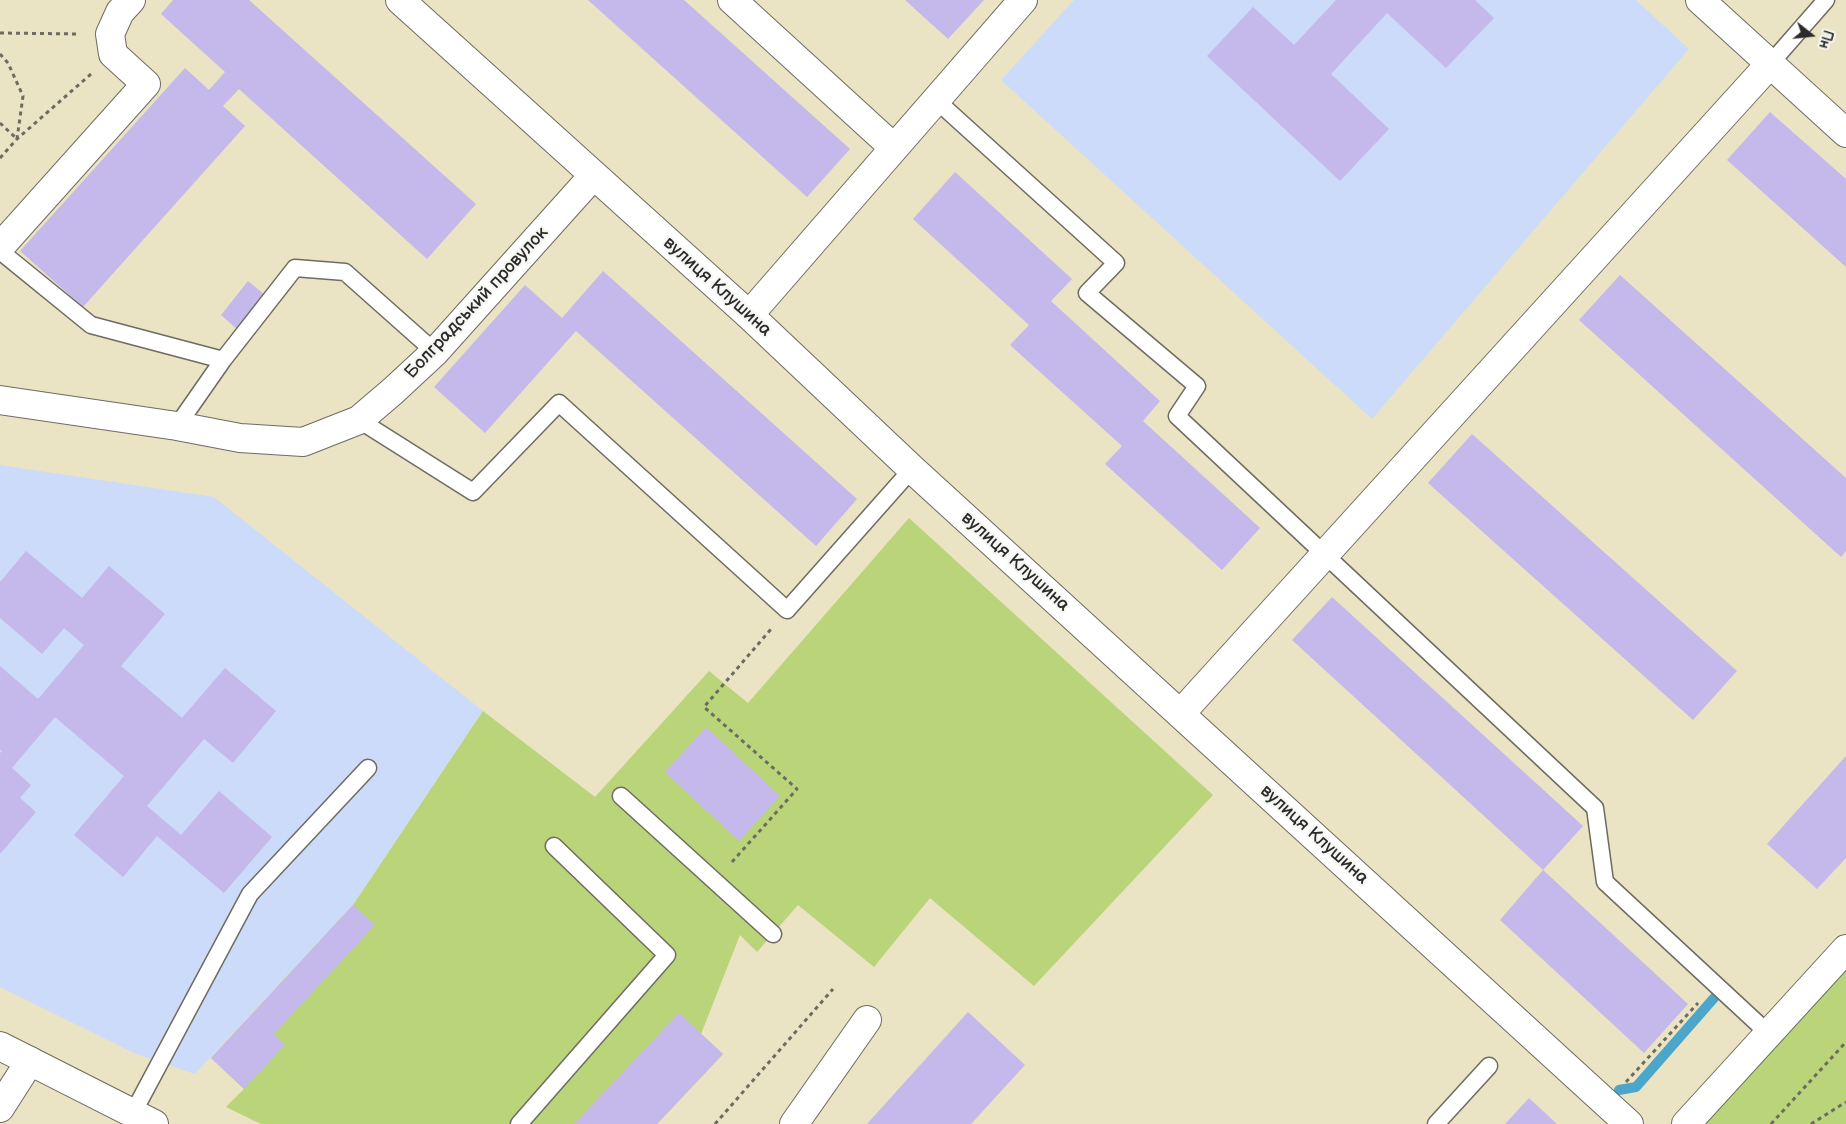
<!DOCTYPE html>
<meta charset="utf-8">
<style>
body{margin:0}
#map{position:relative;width:1846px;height:1124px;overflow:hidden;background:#eae3c4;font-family:"Balsamiq Sans",sans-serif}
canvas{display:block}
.north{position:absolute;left:1786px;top:10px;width:50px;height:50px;-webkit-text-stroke:4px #f6f6f2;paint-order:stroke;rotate:106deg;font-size:14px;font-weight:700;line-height:20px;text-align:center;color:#2b2b2b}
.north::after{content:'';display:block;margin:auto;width:18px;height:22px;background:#2b2b2b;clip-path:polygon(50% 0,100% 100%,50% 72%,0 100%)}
</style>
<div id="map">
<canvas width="1846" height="1124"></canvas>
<div class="north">Пн</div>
</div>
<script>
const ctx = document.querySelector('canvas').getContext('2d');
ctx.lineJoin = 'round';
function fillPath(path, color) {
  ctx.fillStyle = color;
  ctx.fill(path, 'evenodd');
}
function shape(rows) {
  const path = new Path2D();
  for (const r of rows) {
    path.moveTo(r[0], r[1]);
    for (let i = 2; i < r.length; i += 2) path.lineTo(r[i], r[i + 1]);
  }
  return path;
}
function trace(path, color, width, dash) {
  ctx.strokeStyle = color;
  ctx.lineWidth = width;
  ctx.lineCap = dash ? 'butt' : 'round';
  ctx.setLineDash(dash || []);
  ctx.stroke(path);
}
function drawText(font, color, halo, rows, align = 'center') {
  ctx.font = font + ' "Balsamiq Sans",sans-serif';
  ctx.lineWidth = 4.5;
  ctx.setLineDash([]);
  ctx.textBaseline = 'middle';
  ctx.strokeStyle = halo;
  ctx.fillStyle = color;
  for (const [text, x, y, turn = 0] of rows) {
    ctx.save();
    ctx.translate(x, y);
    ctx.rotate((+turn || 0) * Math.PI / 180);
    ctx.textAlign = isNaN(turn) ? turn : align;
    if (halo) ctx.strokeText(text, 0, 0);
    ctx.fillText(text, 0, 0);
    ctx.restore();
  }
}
fillPath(shape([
 [1074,0,1636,0,1689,49,1372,419,1001,80],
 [0,465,214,497,483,711,353,905,195,1074,134,1053,0,987]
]), '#ccdbfa');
fillPath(shape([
 [909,518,1213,795,1034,986,930,898,874,967,798,905,757,952,740,935,701,1034,723,1054,657,1124,261,1124,226,1107,244,1089,211,1058,353,905,483,711,595,797,709,671,748,703],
 [1846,965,1846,1124,1701,1124]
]), '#b9d479');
trace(shape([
 [1619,1090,1636,1087,1721,990]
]), '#4ca6ca', 10);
fillPath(shape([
 [173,0,249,0,476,204,427,259,239,89,223,106,245,126,83,307,20,251,185,68,209,90,225,72,161,14],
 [588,0,684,0,850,149,807,197],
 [905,0,984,0,948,39],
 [1336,0,1475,0,1494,18,1446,68,1387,13,1331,74,1389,129,1340,181,1207,56,1253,7,1294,45],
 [1770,112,1846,179,1846,267,1727,160],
 [955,172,1072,279,1051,301,1160,401,1143,421,1260,528,1222,570,1105,464,1122,446,1010,345,1029,325,913,219],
 [603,271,857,499,816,546,576,331,485,433,434,387,525,285,562,318],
 [1620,275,1846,478,1846,551,1841,557,1579,320],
 [248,281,265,295,237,329,221,315],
 [1472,434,1737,671,1693,720,1428,483],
 [26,551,82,598,109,566,165,614,121,666,182,718,225,668,276,711,233,763,204,739,147,806,181,835,219,791,272,837,224,893,157,836,123,877,74,835,124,776,55,717,12,768,31,785,20,798,36,812,0,854,0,753,2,751,0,750,0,666,38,699,84,645,64,628,42,654,0,618,0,582],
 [1332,597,1583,826,1543,870,1292,640],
 [706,727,780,796,739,841,665,772],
 [1846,756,1846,858,1817,889,1767,844],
 [1543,870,1688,1004,1644,1053,1500,920],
 [353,905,375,925,274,1034,285,1045,244,1089,211,1058],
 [968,1012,1025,1065,971,1124,867,1124],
 [679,1013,723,1054,657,1124,574,1124],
 [1529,1098,1557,1124,1505,1124]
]), '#c5b8ea');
const service = shape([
 [1770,64,1826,0],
 [936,100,1116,263,1087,293,1197,386,1177,416,1595,808,1605,882,1769,1034],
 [0,251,91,325,223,360,295,268,345,272,435,352],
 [359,420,473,492,559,403,787,610,912,469],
 [177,426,223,360],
 [621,796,773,934],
 [133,1113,250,894,368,768],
 [519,1124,667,955,554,846],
 [1436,1124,1489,1066]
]);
const minor = shape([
 [732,0,894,148],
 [1700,0,1846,133],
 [0,247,146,84,113,54,110,34,120,12,131,0],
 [749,315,1023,0],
 [0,400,177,426,240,438,303,442,359,420,393,391,435,352,593,176],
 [1181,713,1770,64],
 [0,1108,30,1061],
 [794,1124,867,1020],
 [1686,1124,1846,949]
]);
const tertiary = shape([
 [400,0,749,315,912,469,1629,1124],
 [0,1046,154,1124]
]);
trace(service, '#6e6b61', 19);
trace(minor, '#6e6b61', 30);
trace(tertiary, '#6e6b61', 30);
trace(shape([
 [0,33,80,34],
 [0,54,8,63,23,96,17,139],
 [0,123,17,139],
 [0,158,17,139,91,74],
 [732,862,797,789,704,707,772,628],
 [1626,1082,1698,1003],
 [715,1124,833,989],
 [1771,1124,1846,1042],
 [1811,1124,1846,1102]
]), '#6e6b61', 3, [4, 4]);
trace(service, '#fff', 16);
trace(minor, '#fff', 28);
trace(tertiary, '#fff', 28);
drawText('18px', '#2b2b2b', '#f6f6f2', [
 ["вулиця Клушина",717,287,42],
 ["Болградський провулок",477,303,-47],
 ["вулиця Клушина",1015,562,42],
 ["вулиця Клушина",1314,835,42]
]);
</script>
